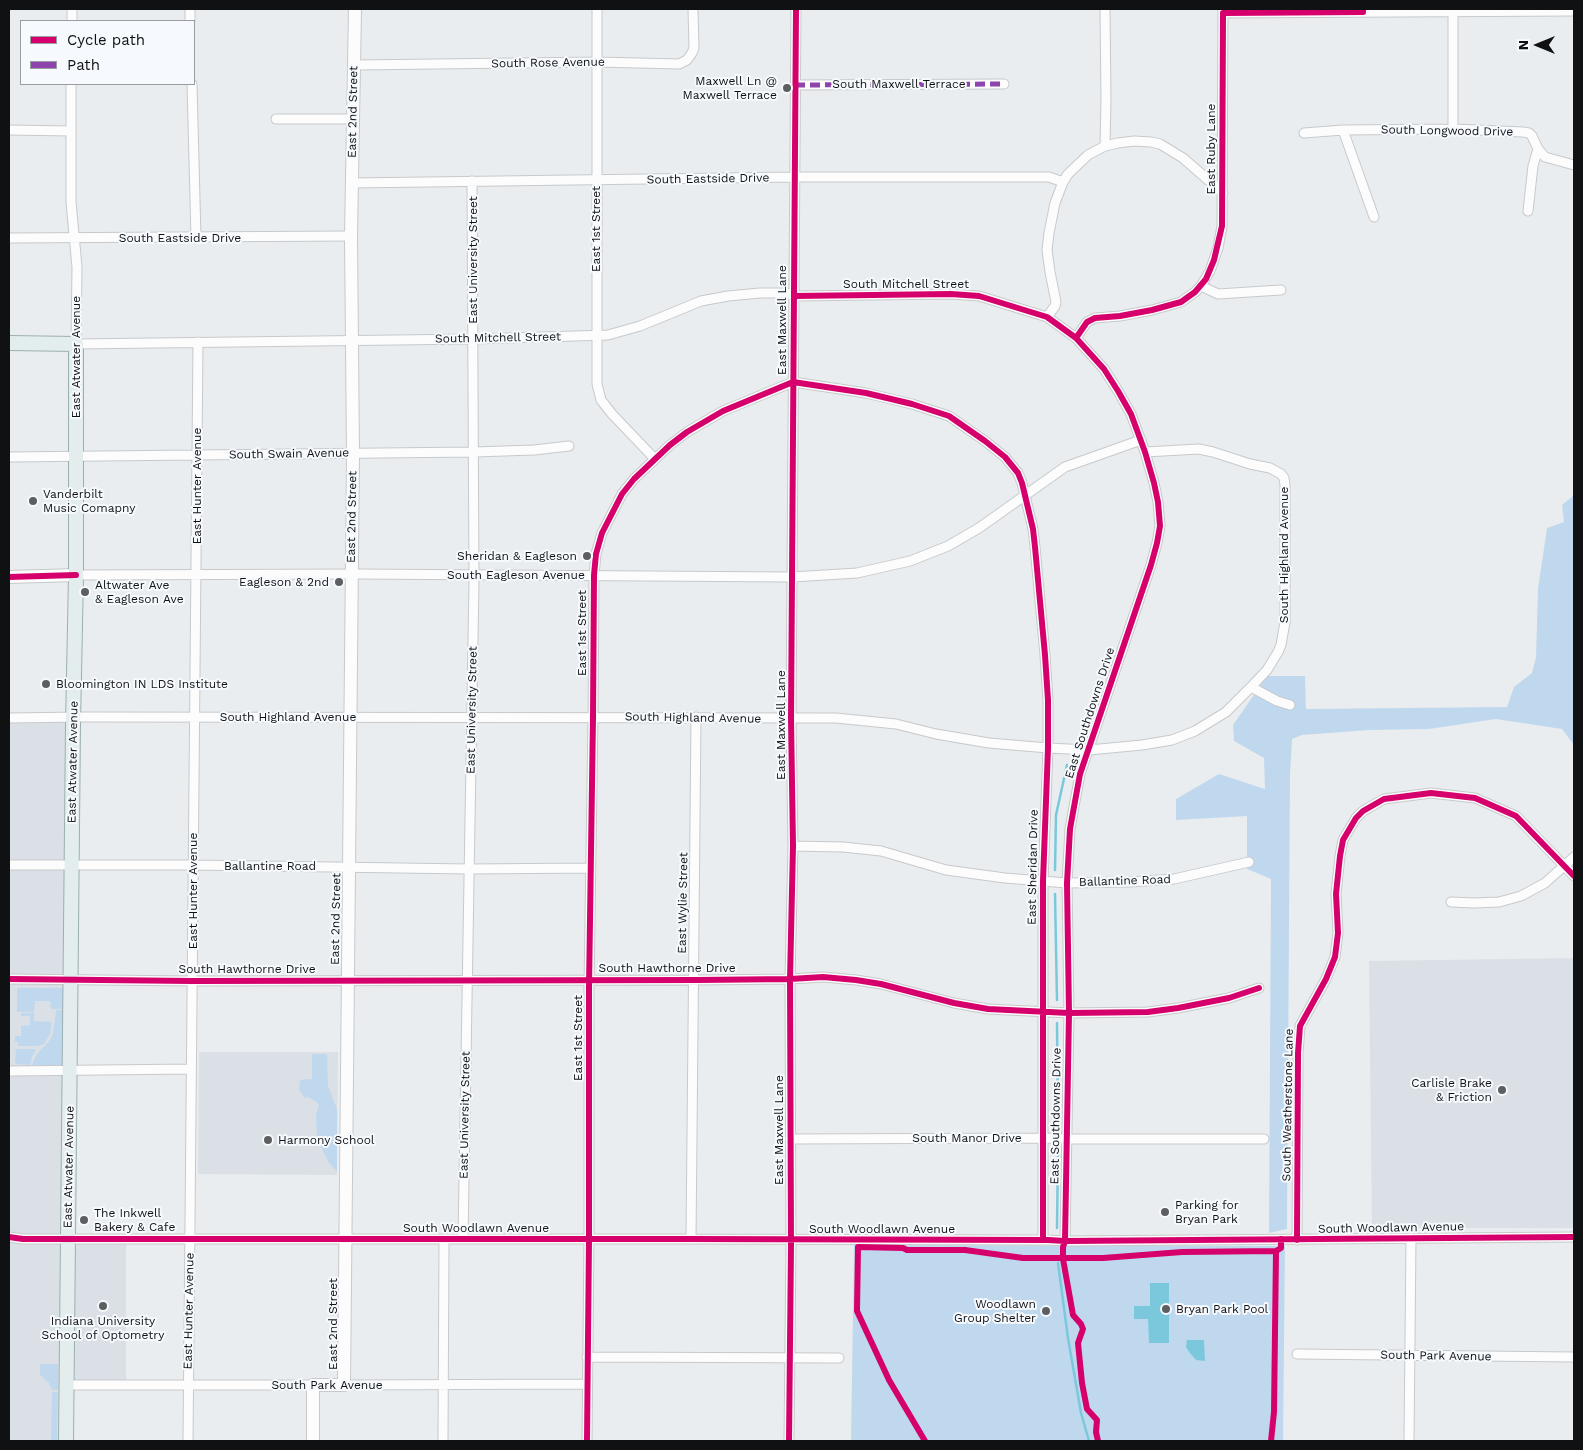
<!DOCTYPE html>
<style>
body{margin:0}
#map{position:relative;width:1583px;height:1450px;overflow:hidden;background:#eaedef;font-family:"Work Sans",sans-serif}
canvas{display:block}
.frame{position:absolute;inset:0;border:10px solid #101113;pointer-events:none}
.legend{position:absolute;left:20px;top:20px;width:175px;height:65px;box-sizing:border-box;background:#f6fafe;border:1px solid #9a9da0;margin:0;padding:6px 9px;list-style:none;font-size:15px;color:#101113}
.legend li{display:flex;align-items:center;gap:10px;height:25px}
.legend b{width:25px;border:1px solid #9a9da0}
.north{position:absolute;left:1513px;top:20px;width:50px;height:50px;-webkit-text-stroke:4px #f6fafe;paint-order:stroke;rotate:270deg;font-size:14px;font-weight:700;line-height:20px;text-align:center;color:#101113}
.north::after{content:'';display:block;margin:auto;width:18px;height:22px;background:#101113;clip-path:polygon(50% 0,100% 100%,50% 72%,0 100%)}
</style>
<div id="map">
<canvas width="1583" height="1450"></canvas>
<div class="frame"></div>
<ul class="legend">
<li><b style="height:6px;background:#d6006c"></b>Cycle path</li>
<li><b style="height:6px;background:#8e44ad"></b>Path</li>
</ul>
<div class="north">N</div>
</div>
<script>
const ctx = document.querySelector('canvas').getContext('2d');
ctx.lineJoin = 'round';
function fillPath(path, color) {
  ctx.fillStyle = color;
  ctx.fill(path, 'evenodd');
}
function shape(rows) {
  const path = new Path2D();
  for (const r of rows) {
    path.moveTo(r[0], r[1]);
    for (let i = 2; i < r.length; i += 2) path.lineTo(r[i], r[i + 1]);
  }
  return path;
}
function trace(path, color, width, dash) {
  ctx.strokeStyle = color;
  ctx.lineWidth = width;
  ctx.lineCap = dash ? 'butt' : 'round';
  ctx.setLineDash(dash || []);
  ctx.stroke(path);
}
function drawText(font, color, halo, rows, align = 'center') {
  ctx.font = font + ' "Work Sans",sans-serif';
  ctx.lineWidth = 4;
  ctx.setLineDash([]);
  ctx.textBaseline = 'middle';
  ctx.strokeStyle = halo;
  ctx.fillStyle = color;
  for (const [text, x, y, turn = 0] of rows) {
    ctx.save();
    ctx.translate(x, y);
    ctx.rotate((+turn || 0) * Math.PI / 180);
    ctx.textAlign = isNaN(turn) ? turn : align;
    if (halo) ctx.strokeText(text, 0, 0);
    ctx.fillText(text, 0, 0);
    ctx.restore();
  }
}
fillPath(shape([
 [71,720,65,1241,126,1241,126,1381,64,1381,63,1441,9,1441,9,721],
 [1574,958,1574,1228,1372,1228,1369,961],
 [199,1052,338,1052,337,1175,198,1174]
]), '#dae0e6');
fillPath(shape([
 [1574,495,1574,745,1562,729,1496,719,1429,729,1369,730,1302,735,1292,739,1290,775,1287,1229,1269,1233,1271,879,1247,869,1247,816,1176,820,1176,799,1219,774,1265,789,1264,758,1234,741,1233,725,1267,676,1305,676,1306,709,1507,707,1514,687,1532,673,1536,657,1538,589,1547,528,1564,522,1562,505],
 [17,988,65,988,65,1009,51,1009,50,1001,35,1001,34,1012,17,1012],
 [56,1010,65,1010,64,1065,32,1065,36,1055,50,1040,53,1034],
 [21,1013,34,1013,34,1021,52,1022,50,1034,44,1044,38,1046,18,1046,18,1042,15,1042,15,1036,21,1036,21,1026,30,1025,30,1016,21,1016],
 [16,1049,36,1049,32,1057,30,1065,17,1064,15,1062],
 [312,1054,327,1054,328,1086,337,1109,337,1171,329,1163,317,1139,316,1115,319,1104,309,1097,305,1098,299,1090,300,1080,312,1079],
 [854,1245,1285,1246,1283,1441,851,1441],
 [40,1364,58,1364,58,1390,52,1390,49,1383,40,1375],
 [52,1392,58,1392,57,1441,51,1441]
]), '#c0d8ee');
fillPath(shape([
 [1150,1283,1169,1283,1169,1343,1149,1343,1148,1319,1134,1319,1134,1306,1150,1306],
 [1187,1340,1204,1340,1205,1361,1196,1360,1189,1352,1186,1347]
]), '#7bc8dd');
trace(shape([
 [1055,870,1056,815,1067,765],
 [1055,894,1057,1000],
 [1057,1023,1058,1126],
 [1057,1228,1058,1150],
 [1058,1263,1068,1338,1081,1413,1089,1441]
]), '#7bc8dd', 2.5);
const street = shape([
 [190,9,190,21],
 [597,9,597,384,601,400,612,414,654,458],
 [1223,13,1574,11],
 [1453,13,1453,129],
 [72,21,72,9],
 [354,65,597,62,679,64,687,60,692,53,694,48,693,9],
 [71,84,71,202,77,267,76,344,474,339,608,335,640,326,701,301,728,296,760,293,786,293,794,296,951,294,979,296,1047,317,1076,338,1087,322,1095,318,1120,316,1152,310,1181,302,1195,292,1201,286,1210,271,1218,248,1222,226,1223,9],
 [192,84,196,238],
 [795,85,1004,84],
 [276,119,353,119],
 [9,130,71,131],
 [1343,130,1374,217],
 [1304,133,1343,130,1453,129,1523,132,1529,133,1532,136,1538,149,1545,157,1574,165],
 [1105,146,1106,100,1105,9],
 [352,183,794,177,1049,177,1063,182],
 [1528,211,1533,166,1538,149],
 [9,238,351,236],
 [1201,286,1218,294,1281,290],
 [1047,317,1055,306,1056,302,1050,272,1047,250,1049,233,1055,203,1063,182,1068,174,1088,155,1105,146,1118,143,1134,141,1151,142,1160,144,1183,158,1223,193],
 [9,457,474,452,534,450,569,446],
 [76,575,357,574,792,577,857,573,910,561,948,546,979,528,1065,467,1141,440],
 [1251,687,1277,701,1290,705],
 [9,718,80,717,836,718,896,724,936,734,989,743,1048,748,1089,750,1142,745,1172,740,1195,731,1226,712,1251,687,1267,670,1278,652,1281,645,1285,622,1285,485,1284,478,1281,474,1270,468,1250,464,1213,452,1199,449,1145,452],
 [793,846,843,847,881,851,946,870,1005,878,1067,883,1130,882,1174,879,1249,862],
 [9,865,193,865,469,869,590,868],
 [1451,902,1474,903,1499,902,1521,896,1545,883,1574,857],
 [9,979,192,981,698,980,790,979,823,977,856,980,881,984,954,1003,988,1009,1069,1013,1148,1012,1178,1008,1229,998,1259,988],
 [9,1071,191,1069],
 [790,1139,1044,1138,1066,1139,1264,1139],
 [9,1237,23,1239,691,1239,1048,1240,1065,1241,1574,1237],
 [463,1239,474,581,472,181],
 [691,1239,696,717],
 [1297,1240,1298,1053,1300,1026,1326,979,1335,957,1338,933,1336,894,1340,856,1343,840,1356,818,1363,811,1384,799,1431,793,1475,798,1516,816,1574,876],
 [1065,1241,1069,1013,1067,883,1070,829,1080,774,1151,565,1157,543,1160,526,1158,502,1154,483,1145,452,1131,414,1118,391,1104,369,1076,338],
 [1297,1354,1574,1357],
 [587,1357,839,1358],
 [67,1385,313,1385],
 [344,1385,587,1384],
 [188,1441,198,342],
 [443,1441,444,1240],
 [587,1441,589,1239,589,987,593,717,594,575,596,554,602,533,622,494,634,479,670,445,687,432,723,411,793,382,866,393,912,404,949,416,985,441,1005,457,1018,473,1022,483,1033,529,1035,547,1045,655,1048,700,1048,748,1043,881,1043,1240],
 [789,1441,791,1245,790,979,793,846,791,719,796,9],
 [1409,1441,1411,1238]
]);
const secondary = shape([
 [9,577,76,575],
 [313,1441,313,1385,344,1385,353,454,351,236,355,9]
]);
const primary = shape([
 [9,343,76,344,76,575,73,725,66,1441]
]);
trace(street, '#c7c9cb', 11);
trace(secondary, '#c7c9cb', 14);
trace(primary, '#9cafb0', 16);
trace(street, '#fcfcfd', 9);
trace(secondary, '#fcfcfd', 12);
trace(primary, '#e3edee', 14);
trace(shape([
 [795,85,1004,84]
]), '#8e44ad', 5, [10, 5]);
trace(shape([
 [794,296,951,294,979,296,1047,317,1076,338,1087,322,1095,318,1120,316,1152,310,1181,302,1195,292,1206,279,1214,260,1222,226,1223,13,1363,12,1363,9],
 [1076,338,1104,369,1118,391,1131,414,1145,452,1154,483,1158,502,1160,526,1157,543,1151,565,1080,774,1070,829,1067,883,1069,1013,1065,1241,1063,1247,1063,1259,1073,1315,1081,1324,1083,1329,1078,1343,1082,1383,1087,1409,1097,1420,1096,1432,1098,1441],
 [9,577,76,575],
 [9,979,192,981,698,980,790,979,823,977,856,980,881,984,954,1003,988,1009,1069,1013,1148,1012,1178,1008,1229,998,1259,988],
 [9,1237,23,1239,691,1239,1048,1240,1065,1241,1574,1237],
 [1297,1240,1298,1053,1300,1026,1326,979,1335,957,1338,933,1336,894,1340,856,1343,840,1356,818,1363,811,1384,799,1431,793,1475,798,1516,816,1574,876],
 [587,1441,589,1239,589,987,593,717,594,575,596,554,602,533,622,494,634,479,670,445,687,432,723,411,793,382,866,393,912,404,949,416,985,441,1005,457,1018,473,1022,483,1033,529,1035,547,1045,655,1048,700,1048,748,1043,881,1043,1240],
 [789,1441,791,1245,790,979,793,846,791,719,796,9],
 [925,1441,889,1380,857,1311,858,1247,903,1248,907,1250,965,1250,1023,1258,1103,1258,1182,1252,1276,1251,1281,1248,1281,1239],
 [1271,1441,1274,1412,1276,1251]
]), '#d6006c', 6);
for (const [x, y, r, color] of [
 [787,88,5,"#5c5e60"],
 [33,501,5,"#5c5e60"],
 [587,556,5,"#5c5e60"],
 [339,582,5,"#5c5e60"],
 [85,592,5,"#5c5e60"],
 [46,684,5,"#5c5e60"],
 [1502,1090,5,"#5c5e60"],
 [268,1140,5,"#5c5e60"],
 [1165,1212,5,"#5c5e60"],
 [84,1220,5,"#5c5e60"],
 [103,1306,5,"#5c5e60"],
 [1166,1309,5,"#5c5e60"],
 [1046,1311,5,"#5c5e60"]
]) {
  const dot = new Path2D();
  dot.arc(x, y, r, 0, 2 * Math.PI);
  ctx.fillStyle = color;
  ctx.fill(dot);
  trace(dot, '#f6fafe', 2);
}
drawText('12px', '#101113', '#f6fafe', [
 ["South Rose Avenue",548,63,-1],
 ["South Maxwell Terrace",899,84],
 ["East 2nd Street",353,112,-89],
 ["South Longwood Drive",1447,131,1],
 ["East Ruby Lane",1211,149,-90],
 ["South Eastside Drive",708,179,-1],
 ["East 1st Street",596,229,-90],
 ["South Eastside Drive",180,238],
 ["East University Street",473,260,-90],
 ["South Mitchell Street",906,284],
 ["East Maxwell Lane",782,320,-90],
 ["South Mitchell Street",498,338,-1],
 ["East Atwater Avenue",76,357,-90],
 ["South Swain Avenue",289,454,-1],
 ["East Hunter Avenue",197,486,-90],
 ["East 2nd Street",352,517,-89],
 ["South Highland Avenue",1284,555,-90],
 ["South Eagleson Avenue",516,575],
 ["East 1st Street",582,633,-90],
 ["East University Street",472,710,-89],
 ["East Southdowns Drive",1090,713,-72],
 ["South Highland Avenue",288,717],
 ["South Highland Avenue",693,718,1],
 ["East Maxwell Lane",781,725,-90],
 ["East Atwater Avenue",73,762,-89],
 ["Ballantine Road",270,866],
 ["East Sheridan Drive",1033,867,-89],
 ["Ballantine Road",1125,881,-2],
 ["East Hunter Avenue",193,891,-90],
 ["East Wylie Street",683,903,-89],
 ["East 2nd Street",336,919,-89],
 ["South Hawthorne Drive",667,968],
 ["South Hawthorne Drive",247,969],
 ["East 1st Street",578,1038,-90],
 ["South Weatherstone Lane",1288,1105,-89],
 ["East University Street",465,1115,-89],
 ["East Southdowns Drive",1056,1116,-89],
 ["East Maxwell Lane",779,1130,-90],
 ["South Manor Drive",967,1138],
 ["East Atwater Avenue",69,1167,-89],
 ["South Woodlawn Avenue",476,1228],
 ["South Woodlawn Avenue",1391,1228,-1],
 ["South Woodlawn Avenue",882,1229],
 ["East Hunter Avenue",189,1311,-89],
 ["East 2nd Street",333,1324,-90],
 ["South Park Avenue",1436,1356,1],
 ["South Park Avenue",327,1385]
]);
drawText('12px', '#101113', '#f6fafe', [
 ["Maxwell Ln @",777,81,"right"],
 ["Maxwell Terrace",777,95,"right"],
 ["Vanderbilt",43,494],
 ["Music Comapny",43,508],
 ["Sheridan & Eagleson",577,556,"right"],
 ["Eagleson & 2nd",329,582,"right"],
 ["Altwater Ave",95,585],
 ["& Eagleson Ave",95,599],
 ["Bloomington IN LDS Institute",56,684],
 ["Carlisle Brake",1492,1083,"right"],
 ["& Friction",1492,1097,"right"],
 ["Harmony School",278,1140],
 ["Parking for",1175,1205],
 ["Bryan Park",1175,1219],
 ["The Inkwell",94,1213],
 ["Bakery & Cafe",94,1227],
 ["Woodlawn",1036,1304,"right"],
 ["Group Shelter",1036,1318,"right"],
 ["Bryan Park Pool",1176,1309],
 ["Indiana University",103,1321,"center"],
 ["School of Optometry",103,1335,"center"]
], 'left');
</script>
